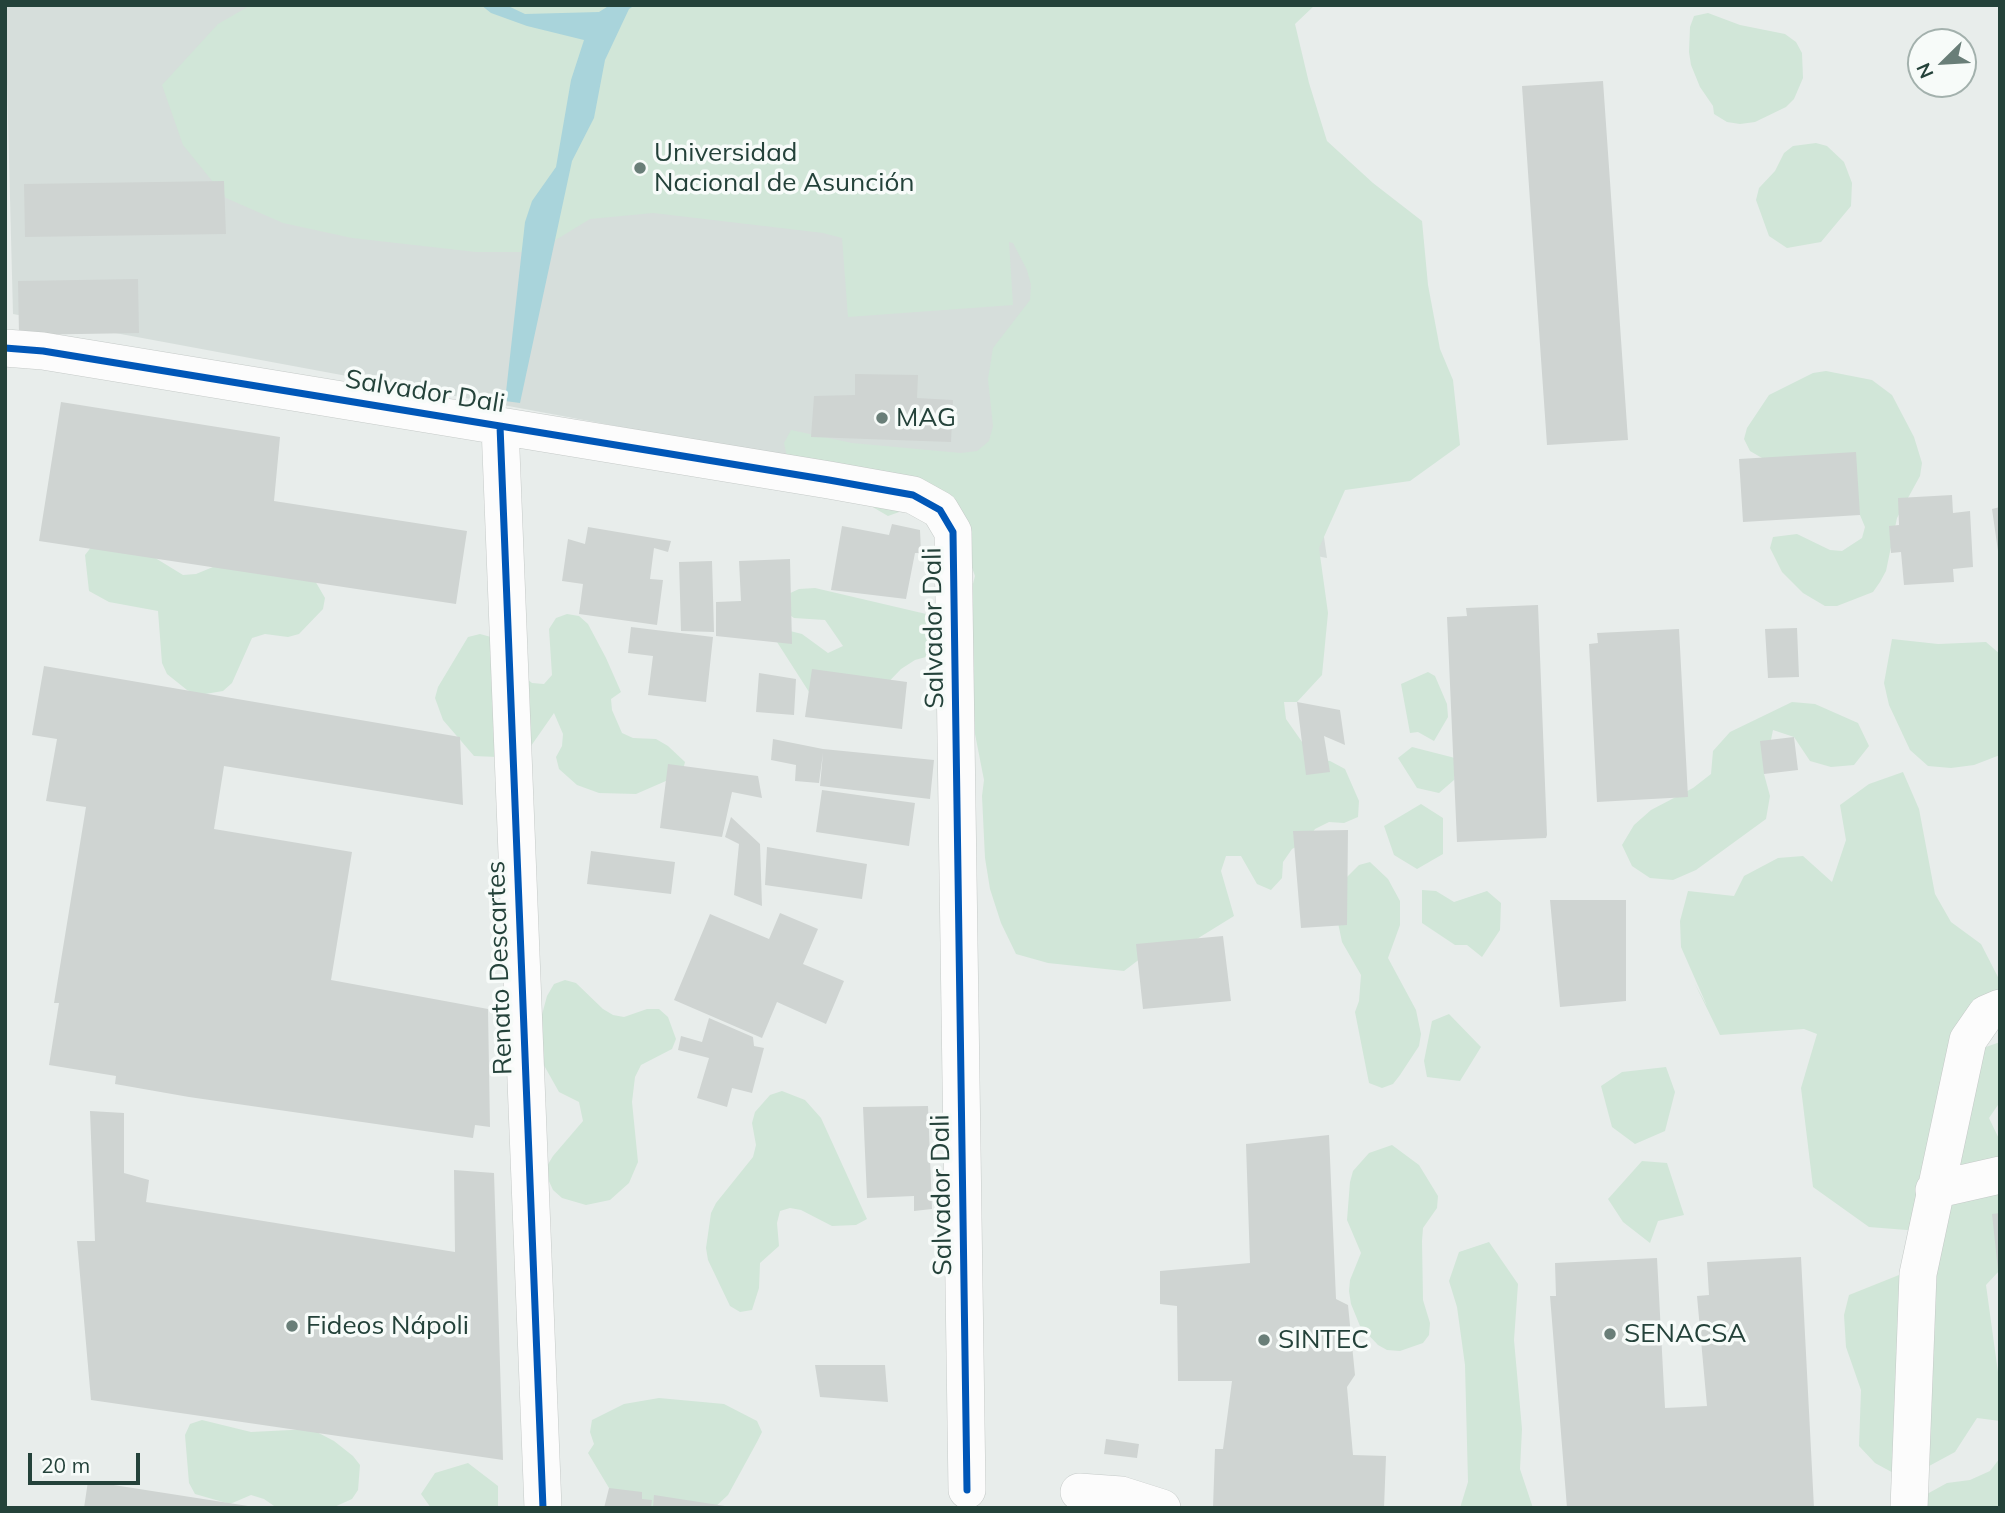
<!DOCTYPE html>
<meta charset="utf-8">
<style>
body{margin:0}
#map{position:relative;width:2005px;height:1513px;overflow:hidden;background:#e8edeb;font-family:Mulish,sans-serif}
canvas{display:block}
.frame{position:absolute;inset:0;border:7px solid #24423a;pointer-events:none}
.north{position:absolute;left:1907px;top:28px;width:70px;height:70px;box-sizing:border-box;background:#f7fbf9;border:2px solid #a3b1ad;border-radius:50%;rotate:246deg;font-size:19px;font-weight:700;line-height:28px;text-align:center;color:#24423a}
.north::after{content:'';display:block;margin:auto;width:24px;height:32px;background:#697e78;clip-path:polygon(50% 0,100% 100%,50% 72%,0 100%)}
.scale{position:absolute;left:28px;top:1453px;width:112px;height:32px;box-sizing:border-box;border:4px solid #24423a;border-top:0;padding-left:9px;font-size:21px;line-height:24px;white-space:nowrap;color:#24423a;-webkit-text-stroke:5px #f7fbf9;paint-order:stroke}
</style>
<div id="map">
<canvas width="2005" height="1513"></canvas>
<div class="frame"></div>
<div class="north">N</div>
<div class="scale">20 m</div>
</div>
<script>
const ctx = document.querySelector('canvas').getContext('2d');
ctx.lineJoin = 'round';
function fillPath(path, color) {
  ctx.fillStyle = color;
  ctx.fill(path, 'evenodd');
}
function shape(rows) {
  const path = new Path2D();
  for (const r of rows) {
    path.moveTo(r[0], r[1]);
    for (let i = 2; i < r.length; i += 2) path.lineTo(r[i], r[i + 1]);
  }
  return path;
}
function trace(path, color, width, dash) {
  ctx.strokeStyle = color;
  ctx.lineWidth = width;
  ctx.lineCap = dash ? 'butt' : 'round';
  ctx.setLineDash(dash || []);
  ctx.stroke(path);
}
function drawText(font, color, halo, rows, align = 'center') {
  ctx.font = font + ' Mulish,sans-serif';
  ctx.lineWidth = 7;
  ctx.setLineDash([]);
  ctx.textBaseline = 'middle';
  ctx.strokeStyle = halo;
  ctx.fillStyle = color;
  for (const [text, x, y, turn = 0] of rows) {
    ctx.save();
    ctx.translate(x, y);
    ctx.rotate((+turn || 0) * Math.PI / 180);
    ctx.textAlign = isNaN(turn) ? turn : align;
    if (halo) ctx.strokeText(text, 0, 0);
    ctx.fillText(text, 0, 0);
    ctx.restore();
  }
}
fillPath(shape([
 [5,5,1248,5,1327,558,13,314]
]), '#d6dedb');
fillPath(shape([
 [251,5,1315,5,1295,24,1309,83,1327,141,1373,183,1422,221,1428,285,1440,349,1453,380,1460,445,1410,481,1345,490,1319,548,1328,613,1322,675,1297,702,1284,702,1286,719,1314,759,1330,761,1345,769,1359,801,1358,817,1344,823,1329,822,1315,829,1306,842,1292,849,1283,862,1282,878,1271,890,1257,884,1241,856,1226,856,1221,871,1234,916,1179,950,1149,952,1124,971,1048,963,1016,954,1001,923,990,889,985,858,982,796,984,780,975,734,972,688,944,652,915,660,901,669,879,692,818,706,777,642,786,630,802,634,828,653,843,646,825,620,794,618,781,609,786,595,799,589,815,588,939,617,967,607,975,576,952,511,902,511,888,516,787,457,784,443,791,430,852,443,961,453,977,451,989,441,993,426,988,379,993,348,1030,300,1031,285,1027,270,1013,243,1009,242,1013,305,848,317,842,238,823,233,653,213,590,219,536,252,476,252,352,238,283,223,226,198,183,145,162,85,218,24],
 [1708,13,1740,25,1785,34,1796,42,1802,53,1803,78,1794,99,1786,107,1755,122,1740,124,1727,122,1714,114,1713,106,1700,87,1691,65,1689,52,1690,27,1694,16],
 [1816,143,1827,146,1844,162,1852,183,1851,206,1821,242,1787,248,1769,236,1756,200,1759,188,1775,171,1784,153,1793,146],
 [1826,371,1872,380,1892,395,1914,437,1922,463,1920,476,1897,518,1886,571,1880,582,1873,592,1837,606,1825,606,1803,593,1782,572,1770,548,1773,537,1797,534,1830,550,1842,551,1862,538,1865,527,1860,515,1750,451,1744,439,1747,428,1769,395,1813,373],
 [92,546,139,548,183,575,196,574,230,560,314,579,325,598,323,609,299,634,288,637,265,634,252,638,232,683,223,691,199,695,187,690,167,674,162,663,158,611,109,602,89,591,85,555],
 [567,614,579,616,588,624,606,658,621,692,611,699,612,710,622,733,633,738,656,739,668,746,685,762,682,774,636,794,599,793,577,785,559,769,556,757,562,746,563,734,554,713,531,746,497,757,474,756,443,720,435,698,438,687,468,637,480,634,491,637,522,675,532,683,544,684,552,675,549,629,556,618],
 [1892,639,1938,644,1986,642,2000,654,2000,755,1974,765,1951,768,1928,766,1910,750,1889,705,1884,683],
 [1428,672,1435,676,1447,704,1448,717,1434,741,1418,732,1410,733,1401,684],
 [1792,702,1815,704,1858,723,1869,746,1854,765,1831,767,1810,761,1794,737,1773,730,1764,774,1770,796,1766,819,1696,870,1673,880,1650,878,1632,866,1622,845,1634,825,1651,810,1693,788,1711,774,1713,751,1730,732],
 [1412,747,1455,758,1454,780,1439,793,1417,788,1398,758],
 [1903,772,1919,809,1935,894,1951,922,1981,944,2000,981,2000,998,1955,1046,1986,1047,2000,1042,2000,1102,1989,1118,2000,1141,2000,1270,1986,1285,2000,1387,2000,1421,1977,1418,1955,1452,1918,1472,1910,1482,1875,1463,1859,1446,1861,1390,1846,1347,1844,1315,1849,1295,1909,1271,1919,1231,1869,1227,1813,1187,1801,1088,1817,1034,1804,1029,1720,1035,1695,984,1707,1006,1681,947,1680,921,1688,891,1734,896,1744,876,1778,858,1803,856,1832,882,1846,840,1840,805,1869,784],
 [1421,804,1443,818,1443,854,1417,869,1394,855,1384,826],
 [1370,862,1388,879,1400,901,1400,925,1388,958,1416,1010,1421,1034,1419,1046,1400,1075,1393,1084,1382,1088,1369,1083,1355,1012,1359,1001,1361,975,1342,942,1337,918,1341,883,1359,865],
 [1422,890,1436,891,1454,902,1487,891,1501,903,1500,930,1482,957,1467,945,1455,945,1422,923],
 [565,980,576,983,603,1009,613,1015,624,1017,647,1009,659,1009,668,1017,676,1039,672,1049,641,1065,635,1077,632,1102,638,1162,629,1183,610,1200,586,1205,562,1198,553,1190,548,1179,547,1166,553,1156,583,1121,579,1102,559,1092,541,1060,540,1022,547,996,554,984],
 [1449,1014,1481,1047,1460,1081,1427,1077,1424,1061,1432,1021],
 [1666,1067,1675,1092,1665,1131,1635,1144,1612,1127,1601,1086,1622,1072],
 [782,1091,805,1100,821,1118,867,1219,856,1225,832,1226,801,1210,790,1208,780,1211,777,1223,779,1246,760,1263,759,1288,752,1310,740,1312,730,1306,708,1260,706,1248,711,1213,716,1203,753,1157,756,1145,752,1123,755,1112,770,1095],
 [1392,1145,1419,1165,1438,1196,1437,1208,1423,1228,1422,1241,1423,1300,1430,1323,1429,1335,1423,1343,1400,1351,1387,1350,1378,1345,1360,1326,1351,1304,1349,1291,1350,1280,1361,1253,1347,1220,1350,1182,1353,1171,1369,1153],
 [1642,1161,1667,1163,1684,1215,1658,1221,1650,1243,1623,1222,1608,1199],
 [1489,1242,1518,1284,1514,1340,1522,1429,1520,1469,1533,1508,1460,1508,1468,1482,1465,1365,1457,1307,1449,1281,1459,1252],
 [659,1398,724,1404,757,1421,762,1432,757,1442,728,1495,714,1508,621,1508,588,1453,594,1444,590,1432,592,1420,624,1404],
 [202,1420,251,1432,311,1429,334,1441,353,1456,360,1465,358,1490,352,1499,332,1508,277,1508,264,1499,251,1495,230,1504,195,1494,189,1483,185,1435,190,1424],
 [2000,1458,2000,1508,1925,1508,1927,1494,1947,1483,1970,1480,1990,1471],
 [468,1463,498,1486,498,1508,431,1508,421,1494,435,1473]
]), '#d1e6d8');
fillPath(shape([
 [481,5,506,5,525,14,599,12,610,5,635,5,629,9,605,60,594,118,572,161,520,403,505,401,525,222,532,201,556,167,571,80,584,40,527,26,491,13]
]), '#a9d4db');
fillPath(shape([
 [1603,81,1628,440,1547,445,1522,86],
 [224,181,226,234,25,237,24,184],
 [138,279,139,333,19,335,18,281],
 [855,374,918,375,917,398,953,400,951,442,811,437,814,396,855,395],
 [61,402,280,437,274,501,467,531,456,604,39,541],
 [1856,452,1860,515,1743,522,1739,459],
 [1952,495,1953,513,1970,511,1973,567,1953,569,1954,582,1904,585,1901,552,1891,553,1889,526,1899,525,1898,498],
 [2000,507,2000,551,1998,551,1992,509],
 [892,524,920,530,921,553,915,553,906,599,831,590,842,526,889,535],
 [588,527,671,541,668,552,654,548,650,579,663,580,657,625,579,614,583,584,562,581,568,539,585,544],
 [790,559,792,644,716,636,716,602,741,601,739,561],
 [712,561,714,632,681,631,679,562],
 [1538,605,1547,835,1546,838,1457,842,1447,617,1467,616,1466,608],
 [631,627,713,637,706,702,648,695,653,656,628,653],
 [1797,628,1799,677,1768,678,1765,629],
 [1679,629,1688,797,1597,802,1589,644,1598,643,1597,633],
 [44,666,460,737,463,805,224,766,214,829,352,852,331,980,488,1009,490,1127,475,1125,473,1138,189,1097,115,1084,116,1076,49,1065,59,1003,54,1003,86,807,46,801,57,739,32,735],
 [812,669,907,682,902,729,805,717],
 [759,673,796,679,794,715,756,712],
 [1297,702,1340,710,1345,745,1324,736,1330,772,1306,775],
 [1794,737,1798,770,1764,774,1760,741],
 [773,739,823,749,934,760,930,799,820,786,823,753,819,783,795,781,796,765,771,760],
 [668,764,758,776,762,798,732,792,722,837,660,828],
 [822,790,915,803,909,846,816,832],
 [731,817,760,844,762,906,734,895,739,844,725,837],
 [1348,830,1347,925,1301,928,1293,831],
 [767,847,867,864,862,899,765,885],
 [591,851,675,862,671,894,587,884],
 [1550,900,1626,900,1626,1001,1560,1007],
 [780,913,818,929,803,964,844,981,826,1024,777,1002,762,1038,674,1000,710,914,769,939],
 [1223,936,1231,1001,1143,1009,1136,944],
 [709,1018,753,1037,754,1046,764,1048,752,1093,732,1088,727,1107,697,1098,709,1058,678,1050,681,1036,702,1042],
 [928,1106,932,1209,914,1211,914,1196,867,1198,863,1107],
 [90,1111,124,1113,124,1173,149,1180,146,1202,455,1252,454,1170,494,1173,503,1460,91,1400,77,1241,95,1241],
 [1329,1135,1336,1299,1348,1305,1355,1375,1347,1387,1353,1455,1386,1456,1384,1508,1213,1508,1215,1449,1223,1449,1232,1381,1178,1381,1177,1306,1160,1304,1160,1271,1250,1263,1246,1144],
 [2000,1213,2000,1270,1998,1270,1992,1214],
 [1801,1257,1814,1508,1567,1508,1550,1296,1556,1296,1555,1263,1657,1258,1665,1408,1707,1406,1697,1296,1709,1295,1707,1262],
 [815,1365,885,1365,888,1402,820,1397],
 [1106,1439,1139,1444,1137,1458,1104,1454],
 [88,1481,248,1506,248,1508,84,1508],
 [609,1488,642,1492,642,1499,652,1500,651,1508,604,1508],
 [654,1495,725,1506,725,1508,653,1508]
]), '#cfd4d2');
const minor = shape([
 [5,348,43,351,829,480,913,495,940,510,953,532,967,1490],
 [500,426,543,1508],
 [1934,1190,2000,1175],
 [1079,1492,1121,1495,1162,1508],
 [1909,1508,1918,1274,1968,1040,1986,1014,2000,1008]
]);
trace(minor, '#c5cac8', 38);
trace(minor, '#fcfcfc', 37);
trace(shape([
 [5,348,43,351,829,480,913,495,940,510,953,532,967,1490],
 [500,426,543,1508]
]), '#0057b8', 7);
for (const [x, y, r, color] of [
 [640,168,7,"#697e78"],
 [882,418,7,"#697e78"],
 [292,1326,7,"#697e78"],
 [1610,1334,7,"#697e78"],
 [1264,1340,7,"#697e78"]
]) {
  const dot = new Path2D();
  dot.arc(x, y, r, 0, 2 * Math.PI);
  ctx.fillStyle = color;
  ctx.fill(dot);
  trace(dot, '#f7fbf9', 2.5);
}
drawText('26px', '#24423a', '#f7fbf9', [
 ["Universidad",654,153],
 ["Nacional de Asunción",654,183],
 ["MAG",896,418],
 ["Fideos Nápoli",306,1326],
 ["SENACSA",1624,1334],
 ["SINTEC",1278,1340]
], 'left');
drawText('26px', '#24423a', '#f7fbf9', [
 ["Salvador Dali",425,392,9],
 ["Salvador Dali",934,628,-91],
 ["Renato Descartes",500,968,-92],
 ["Salvador Dali",942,1195,-91]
]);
</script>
